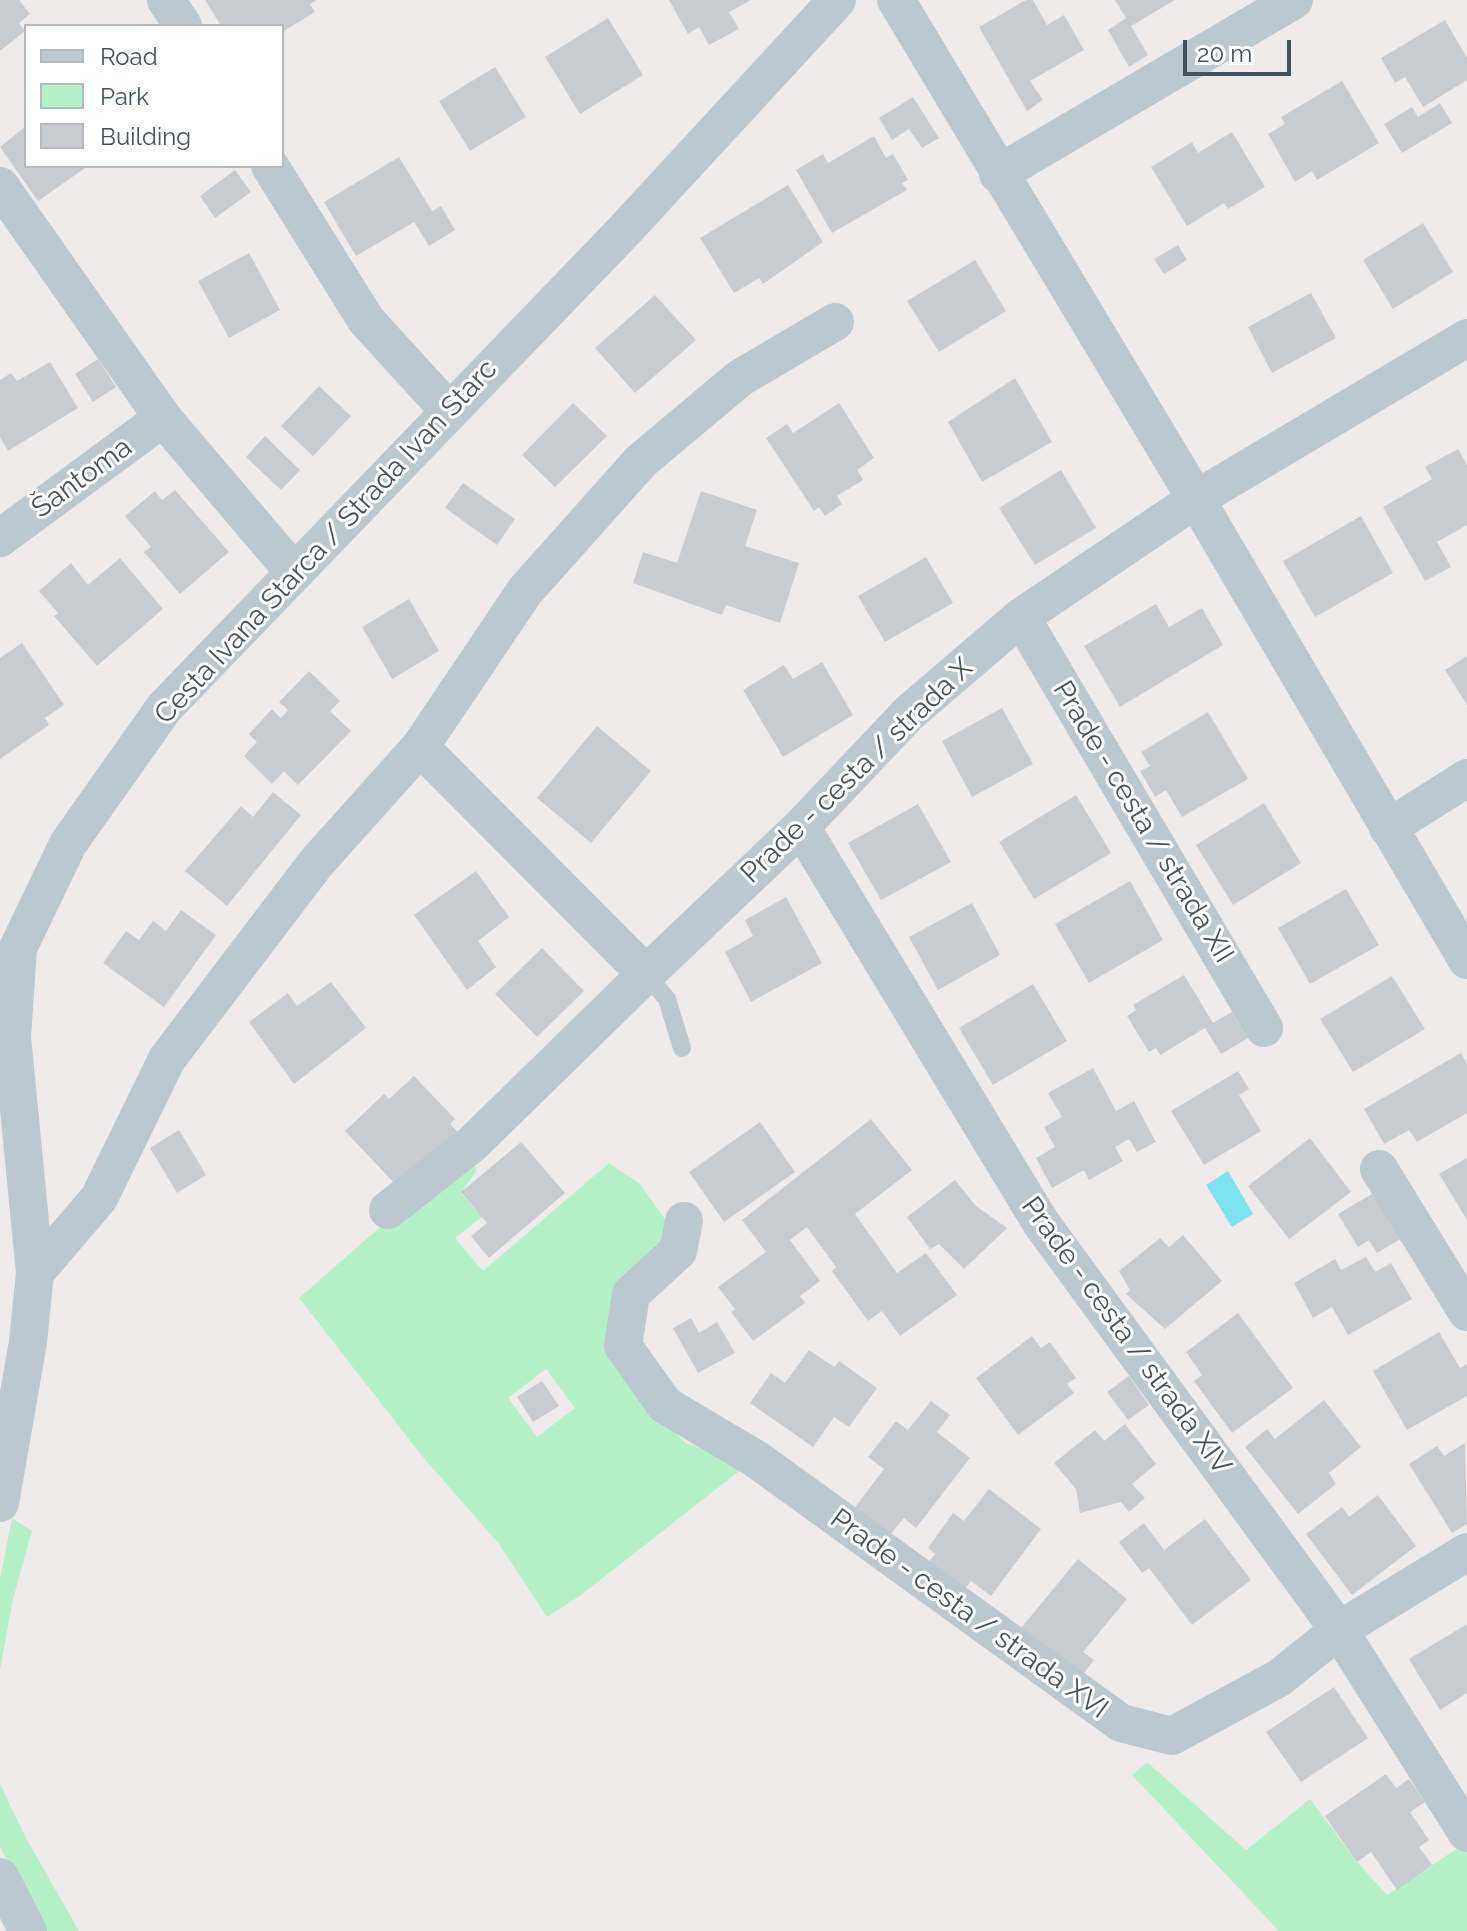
<!DOCTYPE html>
<meta charset="utf-8">
<style>
body{margin:0}
#map{position:relative;width:1467px;height:1931px;overflow:hidden;background:#efebeb;font-family:Raleway,sans-serif}
canvas{display:block}
.legend{position:absolute;left:24px;top:24px;width:260px;height:144px;box-sizing:border-box;background:#fff;border:2px solid #b4b9bd;margin:0;padding:10px 14px;list-style:none;font-size:24px;color:#43515a}
.legend li{display:flex;align-items:center;gap:16px;height:40px}
.legend b{width:40px;border:2px solid #b4b9bd}
.scale{position:absolute;left:1183px;top:40px;width:108px;height:36px;box-sizing:border-box;border:4px solid #43515a;border-top:0;padding-left:10px;font-size:24px;line-height:28px;white-space:nowrap;color:#43515a;-webkit-text-stroke:6px #fff;paint-order:stroke}
</style>
<div id="map">
<canvas width="1467" height="1931"></canvas>
<ul class="legend">
<li><b style="height:10px;background:#bbc8cf"></b>Road</li>
<li><b style="height:22px;background:#b5f1c8"></b>Park</li>
<li><b style="height:22px;background:#c8ccd1"></b>Building</li>
</ul>
<div class="scale">20 m</div>
</div>
<script>
const ctx = document.querySelector('canvas').getContext('2d');
ctx.lineJoin = 'round';
function fillPath(path, color) {
  ctx.fillStyle = color;
  ctx.fill(path, 'evenodd');
}
function shape(rows) {
  const path = new Path2D();
  for (const r of rows) {
    path.moveTo(r[0], r[1]);
    for (let i = 2; i < r.length; i += 2) path.lineTo(r[i], r[i + 1]);
  }
  return path;
}
function trace(path, color, width, dash) {
  ctx.strokeStyle = color;
  ctx.lineWidth = width;
  ctx.lineCap = dash ? 'butt' : 'round';
  ctx.setLineDash(dash || []);
  ctx.stroke(path);
}
function drawText(font, color, halo, rows, align = 'center') {
  ctx.font = font + ' Raleway,sans-serif';
  ctx.lineWidth = 6;
  ctx.setLineDash([]);
  ctx.textBaseline = 'middle';
  ctx.strokeStyle = halo;
  ctx.fillStyle = color;
  for (const [text, x, y, turn = 0] of rows) {
    ctx.save();
    ctx.translate(x, y);
    ctx.rotate((+turn || 0) * Math.PI / 180);
    ctx.textAlign = isNaN(turn) ? turn : align;
    if (halo) ctx.strokeText(text, 0, 0);
    ctx.fillText(text, 0, 0);
    ctx.restore();
  }
}
fillPath(shape([
 [470,1158,477,1170,461,1193,482,1217,455,1238,483,1271,609,1163,639,1183,683,1244,630,1306,661,1419,686,1443,747,1465,581,1595,547,1617,499,1544,422,1456,299,1298,372,1234],
 [546,1369,575,1408,537,1437,508,1398],
 [12,1518,32,1531,13,1599,0,1670,0,1579],
 [1147,1762,1246,1850,1310,1799,1357,1862,1387,1895,1464,1844,1467,1849,1467,1931,1279,1931,1132,1775],
 [0,1784,26,1838,79,1931,41,1931,0,1847]
]), '#b5f1c8');
fillPath(shape([
 [1228,1171,1253,1214,1232,1227,1206,1185]
]), '#7fe2f1');
fillPath(shape([
 [0,0,19,0,30,14,19,23,25,31,0,51],
 [205,0,317,0,310,4,315,12,282,32,282,26,221,26],
 [669,0,751,0,729,12,739,29,709,45,699,27,688,34],
 [1026,0,1033,0,1047,25,1064,15,1084,50,1030,81,1043,100,1027,111,979,27],
 [1115,0,1175,0,1131,26,1148,55,1129,67,1108,30,1126,18],
 [608,18,643,75,580,114,545,57],
 [1445,20,1467,58,1467,80,1423,107,1405,77,1395,83,1381,58],
 [495,67,526,117,470,151,439,101],
 [1342,81,1379,143,1317,180,1312,171,1295,182,1268,134,1285,124,1281,117],
 [913,97,939,138,922,148,909,129,892,140,879,118],
 [1440,103,1452,123,1402,153,1384,124,1412,107,1418,117],
 [26,126,26,166,88,166,38,201,0,147],
 [1232,132,1265,187,1228,209,1224,203,1187,226,1151,167,1192,142,1198,153],
 [874,136,886,158,893,154,908,180,902,183,907,190,832,233,796,170,823,154,828,163],
 [399,157,432,211,441,206,455,230,429,246,414,222,356,256,324,202],
 [235,170,251,192,215,218,200,196],
 [788,185,823,242,763,284,759,278,734,293,700,238],
 [1423,223,1453,272,1393,309,1363,260],
 [1178,245,1187,260,1164,274,1154,259],
 [249,253,280,310,229,338,198,281],
 [975,260,1006,311,939,352,907,301],
 [1311,293,1336,338,1272,373,1248,327],
 [655,295,696,340,635,393,595,348],
 [98,359,116,387,93,402,75,374],
 [50,362,78,408,8,451,0,437,0,380,11,373,17,381],
 [1015,378,1052,442,982,482,948,422],
 [319,386,351,416,313,456,281,426],
 [573,403,607,436,555,487,522,455],
 [839,403,874,458,857,470,863,480,837,496,842,504,825,516,819,507,814,511,766,438,787,424,793,433],
 [265,436,300,470,281,490,246,457],
 [1458,449,1467,465,1467,525,1437,542,1451,567,1425,581,1383,507,1432,479,1425,467],
 [1061,470,1096,528,1035,565,999,508],
 [463,483,515,519,497,545,445,508],
 [175,490,229,552,180,594,144,552,151,547,125,516,155,491,162,500],
 [701,491,757,510,745,546,799,563,780,623,726,605,722,615,633,583,643,552,677,563],
 [1361,516,1393,573,1315,617,1283,561],
 [926,557,953,603,885,642,858,596],
 [120,558,163,609,97,666,54,616,58,613,39,591,71,563,88,585],
 [409,599,439,651,392,679,362,627],
 [1156,604,1169,627,1202,608,1223,645,1120,707,1084,646],
 [22,643,64,705,45,718,49,725,0,759,0,658],
 [1467,656,1467,705,1445,670],
 [822,662,853,715,783,757,743,690,784,665,793,679],
 [309,671,340,701,330,711,351,731,298,785,284,771,272,784,244,756,257,742,249,734,272,709,281,718,288,710,279,702],
 [1002,708,1033,764,972,797,942,741],
 [1208,712,1248,779,1182,817,1166,790,1155,797,1140,771,1150,766,1141,752],
 [597,726,651,771,591,843,537,798],
 [273,792,301,815,227,906,185,871,241,806,253,817],
 [1076,795,1111,853,1034,899,999,842],
 [1264,803,1301,863,1233,905,1196,845],
 [918,804,951,862,881,900,848,843],
 [476,871,509,917,478,941,496,967,467,990,414,915],
 [1130,881,1163,940,1089,983,1055,924],
 [1346,889,1379,945,1310,984,1278,928],
 [786,897,822,963,751,1002,725,952,753,936,745,920],
 [972,903,1000,955,938,990,909,937],
 [181,910,216,935,164,1007,103,963,126,931,139,940,153,921,166,931],
 [542,948,584,991,537,1037,495,994],
 [1184,975,1213,1023,1232,1012,1248,1038,1221,1054,1205,1028,1160,1055,1156,1048,1149,1052,1127,1016,1136,1010,1133,1005],
 [1392,976,1425,1029,1353,1072,1320,1019],
 [331,982,366,1028,294,1084,249,1022,288,993,297,1006],
 [1033,984,1067,1041,993,1085,959,1028],
 [1461,1053,1467,1064,1467,1113,1417,1142,1409,1130,1384,1144,1364,1109],
 [1093,1068,1116,1111,1134,1101,1156,1142,1137,1152,1129,1139,1115,1147,1123,1161,1089,1180,1084,1170,1052,1188,1036,1158,1055,1147,1044,1127,1062,1117,1048,1093],
 [1238,1071,1249,1089,1239,1095,1261,1131,1204,1165,1171,1111],
 [414,1076,455,1119,450,1124,462,1136,396,1185,345,1131,384,1094,389,1099],
 [871,1119,912,1170,855,1214,897,1273,926,1253,957,1295,900,1336,882,1311,868,1321,832,1271,836,1267,807,1227,790,1240,820,1281,800,1296,805,1303,753,1341,731,1312,735,1309,718,1287,766,1252,742,1220],
 [760,1122,795,1172,724,1222,689,1172],
 [179,1130,206,1175,177,1193,150,1148],
 [1310,1138,1351,1192,1289,1239,1248,1186],
 [521,1142,565,1193,489,1258,471,1236,487,1223,461,1192],
 [1467,1158,1467,1220,1439,1174],
 [955,1180,976,1206,1007,1228,964,1269,939,1244,930,1249,907,1217],
 [1377,1191,1404,1237,1377,1253,1369,1240,1358,1247,1338,1214],
 [1183,1235,1222,1281,1165,1329,1126,1294,1130,1290,1119,1271,1160,1238,1169,1247],
 [1366,1257,1375,1272,1391,1263,1412,1299,1348,1335,1332,1307,1313,1318,1294,1283,1335,1259,1341,1270],
 [1238,1313,1293,1388,1232,1433,1194,1381,1202,1375,1186,1352],
 [691,1318,699,1333,717,1322,735,1353,698,1373,673,1328],
 [1439,1332,1460,1368,1467,1364,1467,1396,1407,1430,1373,1371],
 [1032,1336,1041,1348,1050,1342,1076,1378,1067,1384,1074,1393,1018,1435,976,1378],
 [809,1350,834,1367,839,1361,877,1388,849,1427,834,1417,813,1447,750,1403,771,1373,785,1383],
 [1129,1376,1149,1405,1128,1420,1107,1392],
 [542,1381,559,1406,533,1422,517,1397],
 [1324,1400,1361,1447,1329,1473,1336,1484,1298,1514,1245,1447,1267,1429,1275,1439],
 [931,1401,950,1415,937,1432,970,1458,916,1528,904,1518,888,1537,853,1510,884,1469,868,1457,896,1421,908,1430],
 [1125,1424,1156,1464,1132,1484,1145,1498,1129,1512,1121,1502,1080,1513,1076,1489,1054,1463,1095,1430,1104,1441],
 [1465,1443,1467,1524,1452,1533,1409,1464,1437,1446,1444,1456],
 [989,1489,1041,1529,991,1596,971,1581,962,1593,926,1566,935,1554,928,1548,953,1513,964,1521],
 [1378,1495,1416,1546,1352,1595,1306,1534,1342,1507,1349,1517],
 [1205,1519,1251,1580,1192,1625,1149,1568,1142,1573,1119,1542,1144,1523,1164,1550],
 [1078,1559,1127,1599,1083,1652,1094,1660,1081,1677,1021,1628],
 [1467,1624,1467,1693,1440,1710,1409,1659],
 [1334,1687,1368,1738,1301,1782,1266,1732],
 [1386,1774,1396,1788,1409,1779,1425,1802,1410,1812,1429,1840,1419,1847,1432,1865,1397,1890,1371,1852,1357,1862,1325,1816]
]), '#c8ccd1');
trace(shape([
 [646,974,667,999,682,1048]
]), '#bbc8cf', 18);
trace(shape([
 [166,0,183,26],
 [896,0,1196,499,1467,960],
 [270,166,366,320,449,411],
 [998,174,1294,0],
 [0,186,163,418,293,571],
 [0,538,163,418],
 [1021,617,1264,1028],
 [420,747,646,974,801,827,909,713,1021,617,1196,499,1467,338],
 [801,827,1041,1223,1339,1630,1467,1833],
 [1388,828,1467,778],
 [1379,1169,1467,1312],
 [388,1210,473,1143,646,974],
 [684,1221,678,1251,631,1294,623,1346,665,1405,756,1459,1121,1723,1172,1736,1279,1678,1339,1630,1467,1552],
 [35,1273,99,1198,167,1059,316,863,420,747,525,591,641,461,740,378,835,322],
 [0,1503,28,1342,35,1273,12,1037,18,948,68,844,164,708,622,233,837,0],
 [0,1877,28,1931]
]), '#bbc8cf', 38);
drawText('28px', '#43515a', '#fff', [
 ["Šantoma",82,478,-36],
 ["Cesta Ivana Starca / Strada Ivan Starc",326,542,-47],
 ["Prade - cesta / strada X",857,771,-44],
 ["Prade - cesta / strada XII",1143,822,59],
 ["Prade - cesta / strada XIV",1126,1336,54],
 ["Prade - cesta / strada XVI",969,1614,36]
]);
</script>
